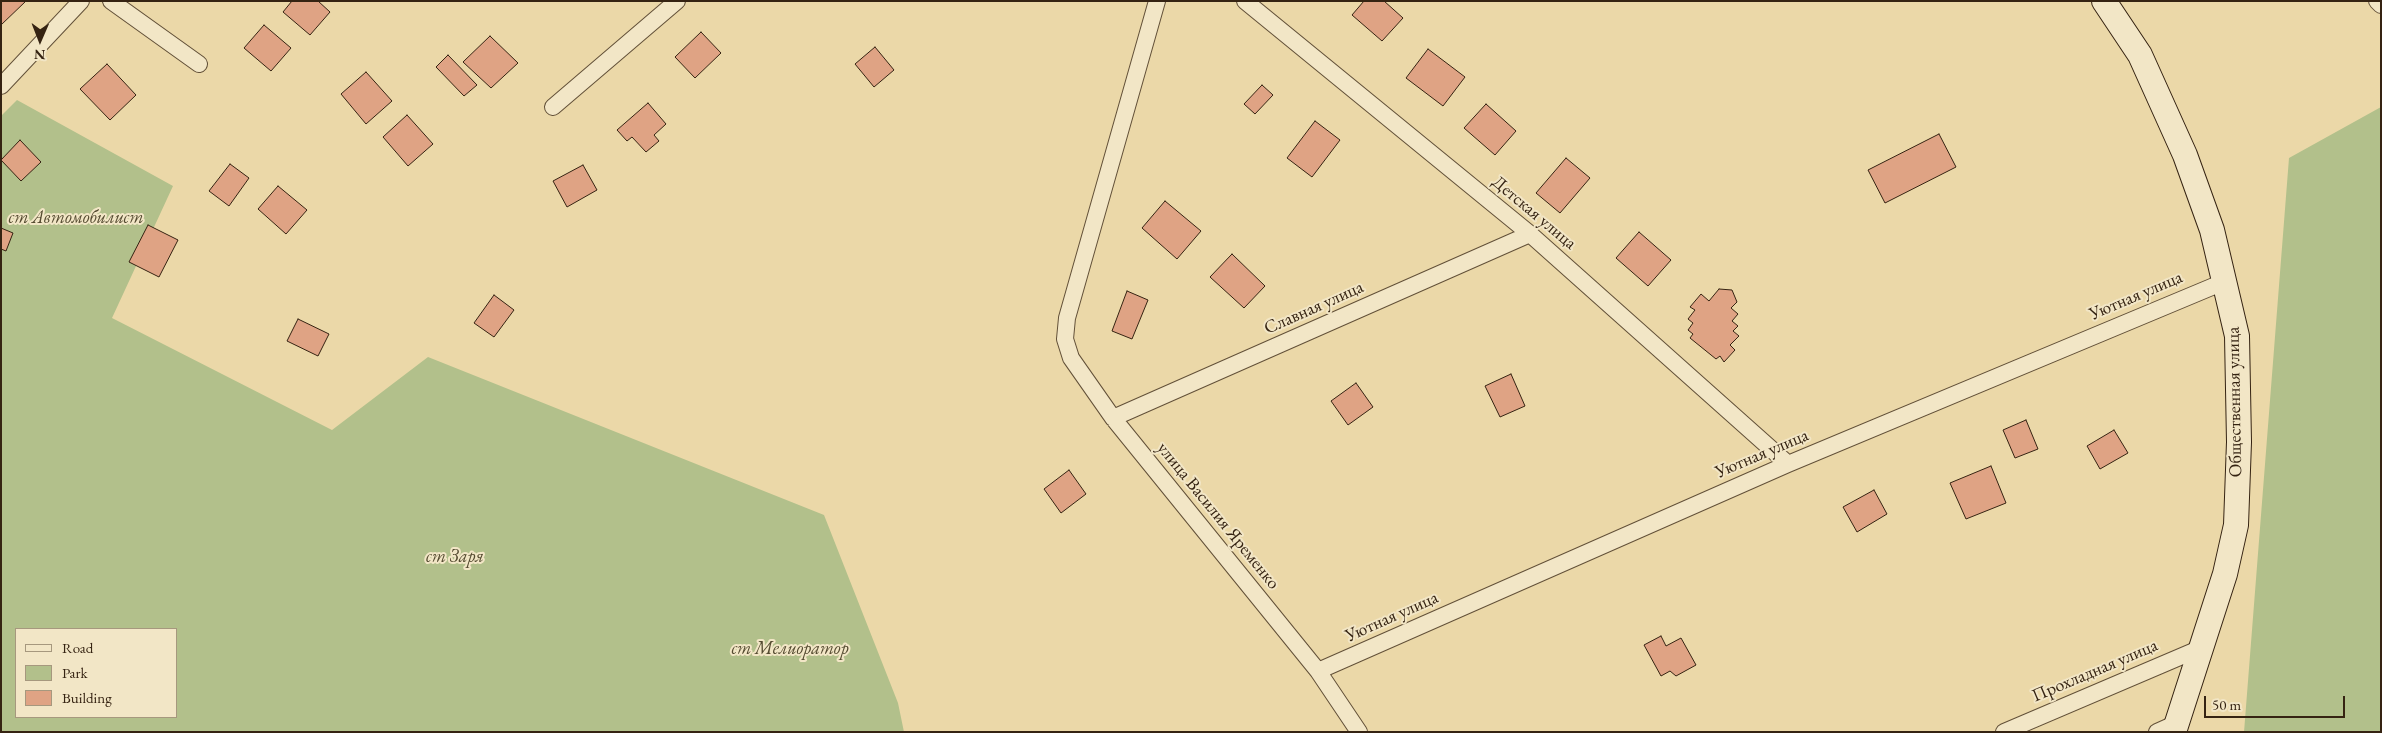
<!DOCTYPE html>
<meta charset="utf-8">
<style>
body{margin:0}
#map{position:relative;width:2382px;height:733px;overflow:hidden;background:#ebd8a8;font-family:"EB Garamond",serif}
canvas{display:block}
.frame{position:absolute;inset:0;border:2px solid #352312;pointer-events:none}
.legend{position:absolute;left:15px;top:628px;width:162px;height:90px;box-sizing:border-box;background:#f2e6c6;border:1px solid #a6987e;margin:0;padding:6px 9px;list-style:none;font-size:15px;color:#352312}
.legend li{display:flex;align-items:center;gap:10px;height:25px}
.legend b{width:25px;border:1px solid #a6987e}
.north{position:absolute;left:15px;top:15px;width:50px;height:50px;-webkit-text-stroke:4px #f2e6c6;paint-order:stroke;rotate:181deg;font-size:14px;font-weight:700;line-height:20px;text-align:center;color:#352312}
.north::after{content:'';display:block;margin:auto;width:18px;height:22px;background:#352312;clip-path:polygon(50% 0,100% 100%,50% 72%,0 100%)}
.scale{position:absolute;left:2204px;top:696px;width:141px;height:22px;box-sizing:border-box;border:2px solid #352312;border-top:0;padding-left:6px;font-size:15px;line-height:18px;white-space:nowrap;color:#352312;-webkit-text-stroke:4px #f2e6c6;paint-order:stroke}
</style>
<div id="map">
<canvas width="2382" height="733"></canvas>
<div class="frame"></div>
<ul class="legend">
<li><b style="height:6px;background:#f2e6c6"></b>Road</li>
<li><b style="height:14px;background:#b2c08b"></b>Park</li>
<li><b style="height:14px;background:#dfa384"></b>Building</li>
</ul>
<div class="north">N</div>
<div class="scale">50 m</div>
</div>
<script>
const ctx = document.querySelector('canvas').getContext('2d');
ctx.lineJoin = 'round';
function fillPath(path, color) {
  ctx.fillStyle = color;
  ctx.fill(path, 'evenodd');
}
function shape(rows) {
  const path = new Path2D();
  for (const r of rows) {
    path.moveTo(r[0], r[1]);
    for (let i = 2; i < r.length; i += 2) path.lineTo(r[i], r[i + 1]);
  }
  return path;
}
function trace(path, color, width, dash) {
  ctx.strokeStyle = color;
  ctx.lineWidth = width;
  ctx.lineCap = dash ? 'butt' : 'round';
  ctx.setLineDash(dash || []);
  ctx.stroke(path);
}
function drawText(font, color, halo, rows, align = 'center') {
  ctx.font = font + ' "EB Garamond",serif';
  ctx.lineWidth = 4;
  ctx.setLineDash([]);
  ctx.textBaseline = 'middle';
  ctx.strokeStyle = halo;
  ctx.fillStyle = color;
  for (const [text, x, y, turn = 0] of rows) {
    ctx.save();
    ctx.translate(x, y);
    ctx.rotate((+turn || 0) * Math.PI / 180);
    ctx.textAlign = isNaN(turn) ? turn : align;
    if (halo) ctx.strokeText(text, 0, 0);
    ctx.fillText(text, 0, 0);
    ctx.restore();
  }
}
fillPath(shape([
 [17,100,173,186,112,318,332,430,428,357,824,515,898,703,904,732,1,732,1,116],
 [16,629,176,629,176,717,16,717],
 [2381,107,2381,732,2244,732,2289,158]
]), '#b2c08b');
const building = shape([
 [1,1,26,1,1,25,1,1],
 [292,1,318,1,330,12,310,35,283,12,292,1],
 [1364,1,1384,1,1403,18,1382,41,1352,15,1364,1],
 [264,25,291,48,271,71,244,48,264,25],
 [701,32,721,53,695,78,675,57,701,32],
 [490,36,518,63,491,88,463,62,490,36],
 [875,47,894,70,874,87,855,64,875,47],
 [1428,49,1465,77,1443,106,1406,78,1428,49],
 [448,55,477,85,464,96,436,67,448,55],
 [107,64,136,95,110,120,80,89,107,64],
 [366,72,392,101,366,124,341,94,366,72],
 [1262,85,1273,95,1255,114,1244,104,1262,85],
 [648,103,666,124,654,135,659,141,646,152,632,137,627,141,617,130,648,103],
 [1486,104,1516,131,1495,155,1464,128,1486,104],
 [407,115,433,144,408,166,383,137,407,115],
 [1315,121,1340,140,1312,177,1287,158,1315,121],
 [1939,134,1956,167,1885,203,1868,170,1939,134],
 [20,140,41,162,21,181,1,160,20,140],
 [1566,158,1590,178,1560,213,1536,193,1566,158],
 [230,164,249,178,229,206,209,191,230,164],
 [583,165,597,190,567,207,553,181,583,165],
 [278,186,307,210,286,234,258,209,278,186],
 [1165,201,1201,231,1177,259,1142,228,1165,201],
 [148,225,178,240,159,277,129,262,148,225],
 [1,228,13,233,6,251,1,249,1,228],
 [1639,232,1671,260,1648,286,1616,258,1639,232],
 [1232,254,1265,286,1244,308,1210,277,1232,254],
 [1719,289,1732,290,1737,302,1731,308,1738,314,1732,321,1738,326,1733,331,1739,336,1730,345,1735,350,1724,362,1720,356,1716,359,1690,338,1693,334,1688,330,1693,323,1688,319,1695,310,1690,307,1701,294,1709,301,1719,289],
 [1127,291,1148,300,1132,339,1112,331,1127,291],
 [494,295,514,310,494,337,474,323,494,295],
 [298,319,329,334,318,356,287,341,298,319],
 [1511,374,1525,406,1500,417,1485,386,1511,374],
 [1356,383,1373,407,1348,425,1331,401,1356,383],
 [2026,420,2038,449,2015,458,2003,430,2026,420],
 [2114,430,2128,453,2100,469,2087,446,2114,430],
 [1991,466,2006,503,1966,519,1950,483,1991,466],
 [1069,470,1086,494,1061,513,1044,489,1069,470],
 [1874,490,1887,514,1857,532,1843,507,1874,490],
 [1661,636,1666,646,1681,638,1696,665,1676,676,1670,671,1661,676,1644,645,1661,636]
]);
fillPath(building, '#dfa384');
trace(building, '#352312', 1);
const street = shape([
 [111,1,199,64],
 [1157,1,1067,318,1065,339,1071,358,1113,418,1318,671,1359,732],
 [1245,1,1530,234,1788,464],
 [2377,1,2381,5],
 [1,86,81,1],
 [553,107,677,1],
 [1113,418,1530,234],
 [1318,671,1788,464,2226,281],
 [2004,732,2201,648],
 [2157,732,2177,723]
]);
const secondary = shape([
 [2104,1,2140,55,2185,155,2212,230,2237,336,2239,442,2236,525,2225,574,2174,732]
]);
trace(street, '#625038', 18);
trace(secondary, '#352312', 26);
trace(street, '#f2e6c6', 16);
trace(secondary, '#f2e6c6', 24);
drawText('18px', '#352312', '#f2e6c6', [
 ["Детская улица",1534,213,40],
 ["Уютная улица",2136,296,-23],
 ["Славная улица",1314,308,-24],
 ["Общественная улица",2235,402,-91],
 ["Уютная улица",1762,454,-23],
 ["улица Василия Яременко",1218,516,51],
 ["Уютная улица",1392,617,-24],
 ["Прохладная улица",2095,671,-23]
]);
drawText('italic 18px', '#544a30', '#f2e6c6', [
 ["ст Автомобилист",76,218],
 ["ст Заря",455,557],
 ["ст Мелиоратор",790,649]
]);
</script>
